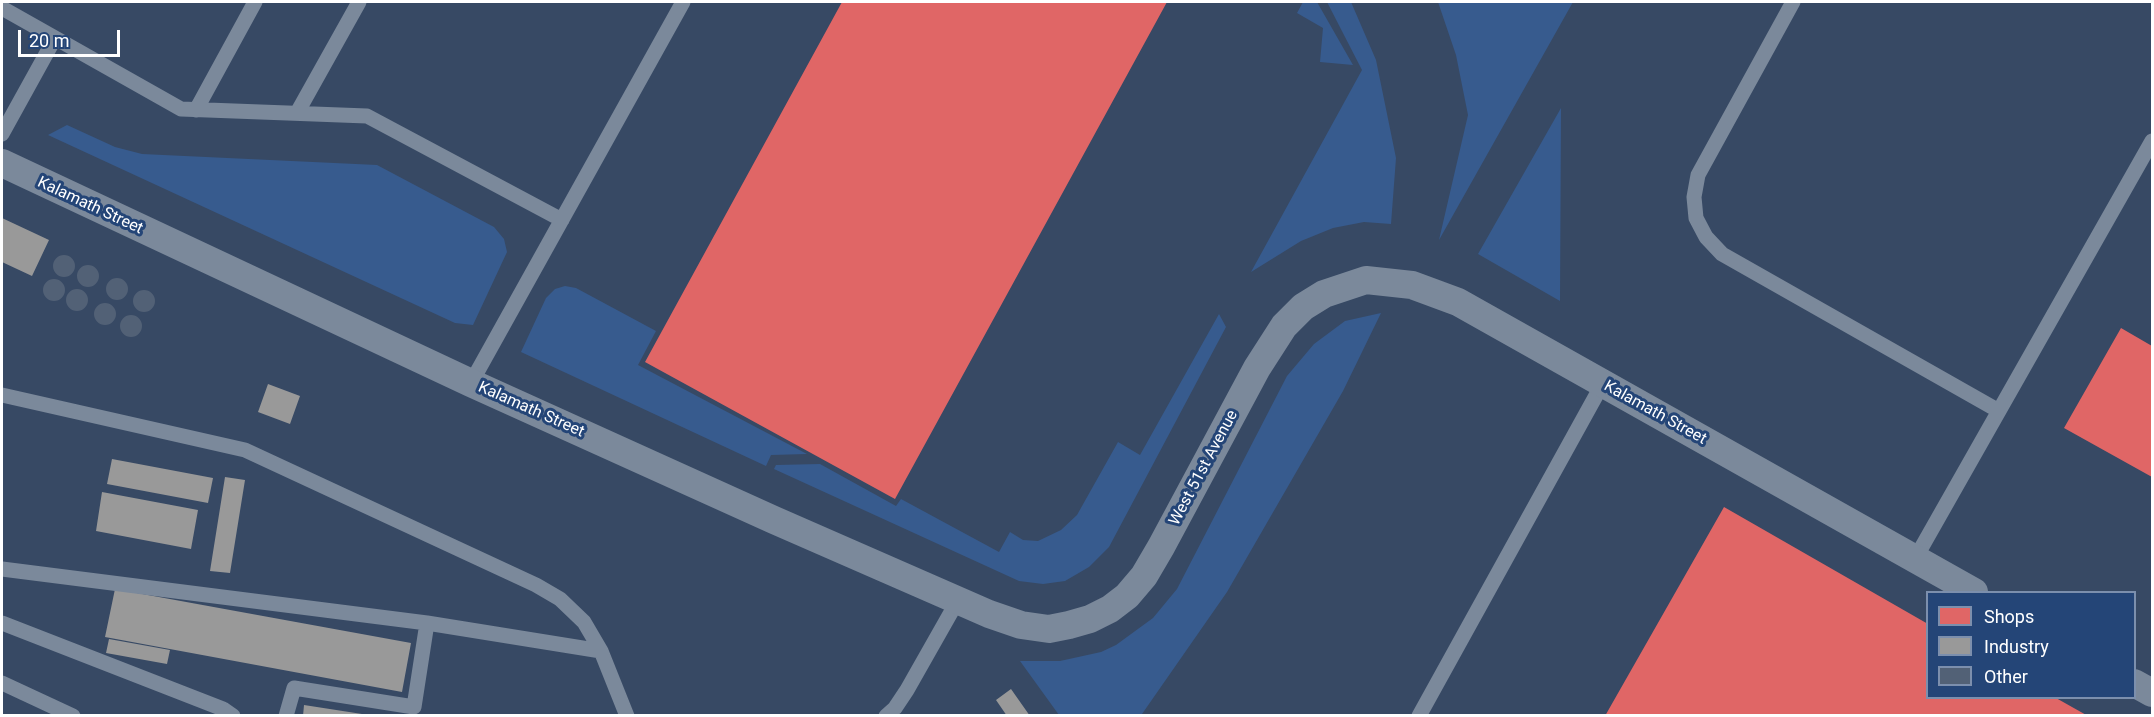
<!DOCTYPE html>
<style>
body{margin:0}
#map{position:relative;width:2154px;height:717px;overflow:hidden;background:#374964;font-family:Roboto,sans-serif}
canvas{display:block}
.frame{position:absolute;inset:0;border:3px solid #fff;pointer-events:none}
.legend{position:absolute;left:1926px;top:591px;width:210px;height:108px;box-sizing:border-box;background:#244577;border:2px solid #7c8fad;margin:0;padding:8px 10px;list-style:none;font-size:18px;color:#fff}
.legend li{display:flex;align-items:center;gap:12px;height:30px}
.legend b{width:30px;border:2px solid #7c8fad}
.scale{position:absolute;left:18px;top:30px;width:102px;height:27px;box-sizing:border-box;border:3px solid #fff;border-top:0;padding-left:8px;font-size:18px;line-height:21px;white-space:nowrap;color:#fff;-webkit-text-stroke:4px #244577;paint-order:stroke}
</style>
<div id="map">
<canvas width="2154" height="717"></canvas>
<div class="frame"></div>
<ul class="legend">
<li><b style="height:16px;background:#e06666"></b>Shops</li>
<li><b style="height:16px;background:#999"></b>Industry</li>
<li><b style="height:16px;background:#526176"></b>Other</li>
</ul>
<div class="scale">20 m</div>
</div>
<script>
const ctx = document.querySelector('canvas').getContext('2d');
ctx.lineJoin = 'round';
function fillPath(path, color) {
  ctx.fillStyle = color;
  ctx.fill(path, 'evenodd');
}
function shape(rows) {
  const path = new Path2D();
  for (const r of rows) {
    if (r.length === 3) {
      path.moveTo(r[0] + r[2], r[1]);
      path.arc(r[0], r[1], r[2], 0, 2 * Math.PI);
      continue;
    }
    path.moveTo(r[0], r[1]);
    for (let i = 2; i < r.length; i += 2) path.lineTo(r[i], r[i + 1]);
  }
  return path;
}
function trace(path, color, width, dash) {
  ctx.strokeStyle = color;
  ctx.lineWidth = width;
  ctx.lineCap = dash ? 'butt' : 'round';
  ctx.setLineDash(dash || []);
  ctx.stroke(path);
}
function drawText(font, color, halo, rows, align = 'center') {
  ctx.font = font + ' Roboto,sans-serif';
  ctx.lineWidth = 6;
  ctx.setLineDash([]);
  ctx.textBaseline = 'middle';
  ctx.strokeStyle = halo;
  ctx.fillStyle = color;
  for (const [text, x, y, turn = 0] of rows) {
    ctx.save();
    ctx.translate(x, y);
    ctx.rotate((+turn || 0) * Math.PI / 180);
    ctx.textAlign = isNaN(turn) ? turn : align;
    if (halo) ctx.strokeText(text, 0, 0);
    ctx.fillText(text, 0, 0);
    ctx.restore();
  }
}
fillPath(shape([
 [1303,2,1317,2,1353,65,1320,62,1323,28,1297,13],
 [1327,2,1351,2,1376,60,1396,158,1391,224,1364,222,1333,228,1301,241,1251,272,1362,70],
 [1438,2,1573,2,1439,240,1468,115,1456,55],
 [1561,108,1560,301,1478,254],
 [67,125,115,147,142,154,377,165,494,227,504,239,507,252,473,325,455,323,48,135],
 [565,286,576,288,656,331,638,365,807,454,771,455,766,466,521,352,546,298,555,289],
 [1381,313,1343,391,1227,592,1142,714,1059,715,1020,661,1060,661,1101,652,1116,645,1153,618,1177,589,1287,376,1314,344,1345,321],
 [1219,314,1226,327,1109,547,1089,567,1065,581,1043,584,1019,581,774,469,776,465,820,464,896,506,901,499,999,552,1010,532,1023,540,1038,541,1061,530,1077,515,1118,442,1140,455]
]), '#375b8e');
fillPath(shape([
 [842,2,1167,2,895,499,645,362],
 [2121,328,2152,346,2152,477,2064,428],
 [1724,507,1928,624,1928,698,2056,698,2088,716,1605,716]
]), '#e06666');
fillPath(shape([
 [2,218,49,240,32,276,2,262],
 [268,384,300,396,290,424,258,412],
 [112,459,213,478,208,503,107,484],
 [225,477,245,480,230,573,210,571],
 [102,492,198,510,191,549,96,531],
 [115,589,411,643,402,692,105,637],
 [109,639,170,650,167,664,106,653],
 [1011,689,1030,716,1007,716,996,700],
 [304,705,362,714,362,716,303,716]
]), '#999');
fillPath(shape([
 [64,266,11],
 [88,276,11],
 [117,289,11],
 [54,290,11],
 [77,300,11],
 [144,301,11],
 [105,314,11],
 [131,326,11]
]), '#526176');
trace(shape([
 [1793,2,1698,175,1694,197,1696,218,1706,237,1722,254,1999,411],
 [2,8,181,109,367,116,562,220],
 [196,110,255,2],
 [297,113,359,2],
 [2,134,55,38],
 [471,383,683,2],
 [2,395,245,450,536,585,560,599,584,622,601,651,627,716],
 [1915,559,2152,141],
 [2,569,427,623,601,651],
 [2,623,223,709,233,716],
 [2,683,73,716],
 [286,716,294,688,414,707,427,623],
 [886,716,895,708,907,690,958,600],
 [1419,716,1603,383]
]), '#7b899b', 15);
trace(shape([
 [2,163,471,383,774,520,989,614,1021,625,1049,629,1069,625,1090,619,1110,609,1127,596,1144,576,1161,547,1257,368,1284,326,1303,307,1324,294,1366,280,1412,285,1458,302,1974,592],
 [2134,683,2152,693]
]), '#7b899b', 28);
drawText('16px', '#fff', '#244577', [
 ["Kalamath Street",90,206,25],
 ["Kalamath Street",531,410,24],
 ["Kalamath Street",1655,413,29],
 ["West 51st Avenue",1204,468,-62]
]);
</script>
